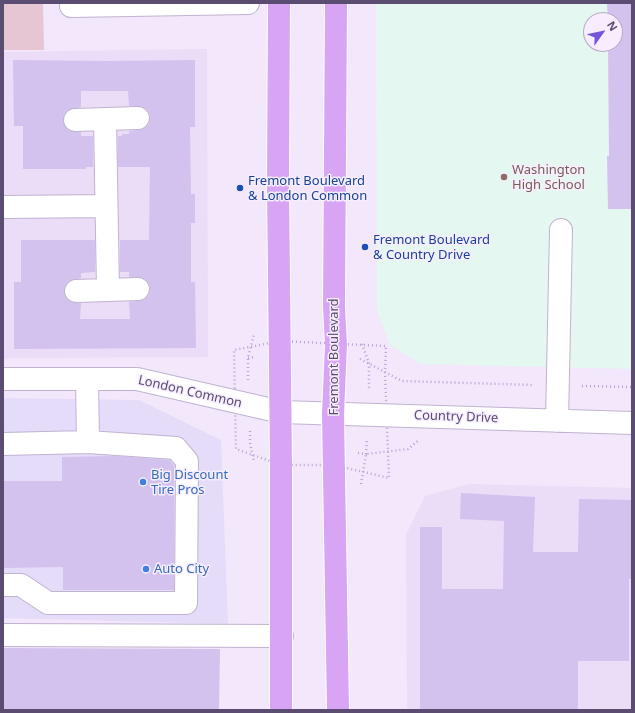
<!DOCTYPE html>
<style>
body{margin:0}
#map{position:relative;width:635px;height:713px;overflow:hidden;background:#f3e7fb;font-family:"Noto Sans",sans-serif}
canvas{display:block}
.frame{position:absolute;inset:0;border:4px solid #5b4d72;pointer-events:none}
.north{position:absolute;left:583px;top:12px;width:40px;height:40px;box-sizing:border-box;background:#f7edfe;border:1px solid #b9adc6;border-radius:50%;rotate:57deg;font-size:11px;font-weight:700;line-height:16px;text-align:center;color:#5b4d72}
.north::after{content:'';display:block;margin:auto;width:14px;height:18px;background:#7456db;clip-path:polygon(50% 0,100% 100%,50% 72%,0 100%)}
</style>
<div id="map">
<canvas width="635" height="713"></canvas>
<div class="frame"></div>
<div class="north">N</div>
</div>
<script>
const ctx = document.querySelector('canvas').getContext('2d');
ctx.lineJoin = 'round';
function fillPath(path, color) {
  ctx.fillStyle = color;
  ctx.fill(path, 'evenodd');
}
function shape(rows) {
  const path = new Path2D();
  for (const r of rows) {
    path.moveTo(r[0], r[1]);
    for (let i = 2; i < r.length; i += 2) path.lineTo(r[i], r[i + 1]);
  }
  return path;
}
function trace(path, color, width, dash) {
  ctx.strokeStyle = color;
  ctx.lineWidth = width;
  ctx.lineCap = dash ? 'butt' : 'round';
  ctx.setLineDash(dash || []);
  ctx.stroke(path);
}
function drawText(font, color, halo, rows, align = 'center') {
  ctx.font = font + ' "Noto Sans",sans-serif';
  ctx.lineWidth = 3;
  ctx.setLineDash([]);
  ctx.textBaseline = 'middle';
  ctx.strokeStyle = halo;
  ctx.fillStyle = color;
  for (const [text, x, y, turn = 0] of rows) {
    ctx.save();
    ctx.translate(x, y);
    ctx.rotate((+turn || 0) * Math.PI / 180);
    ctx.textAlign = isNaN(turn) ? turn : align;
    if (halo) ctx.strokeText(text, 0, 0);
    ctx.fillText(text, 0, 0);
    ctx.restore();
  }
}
fillPath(shape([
 [207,49,208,357,10,358,3,360,3,52],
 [470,484,632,488,632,710,407,710,406,535,425,496]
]), '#ebdcf7');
fillPath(shape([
 [3,398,139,400,221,440,228,624,3,618]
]), '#e5dcfa');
fillPath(shape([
 [376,3,632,3,632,369,421,364,390,345,377,310],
 [591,20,615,20,615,44,591,44]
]), '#e4f7f0');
fillPath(shape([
 [3,3,43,3,44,50,3,50]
]), '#e7c6d3');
fillPath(shape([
 [607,3,632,3,632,209,608,209,607,156,609,156,608,44,615,44,615,20,608,20],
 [13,60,107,61,195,60,195,127,190,127,191,194,195,194,195,223,191,223,191,282,195,282,196,348,14,349,14,282,21,282,21,240,95,240,95,272,81,273,81,278,69,281,65,285,64,291,65,297,70,302,81,303,80,319,130,319,129,302,144,300,149,295,150,288,149,283,144,278,138,277,129,277,129,272,120,272,120,240,149,240,150,167,118,167,118,136,122,136,122,134,129,134,129,131,144,129,149,124,150,118,149,112,144,107,138,106,129,106,128,91,81,91,81,107,68,110,64,114,63,121,65,127,69,131,81,132,81,136,93,136,93,167,86,167,86,169,23,169,23,126,14,126],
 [116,456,170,460,174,466,174,590,63,590,63,567,3,568,3,481,62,481,62,457],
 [461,493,535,497,533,552,578,552,579,499,632,500,632,579,629,579,629,661,578,661,578,710,420,710,420,527,442,527,442,589,503,589,504,521,460,519],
 [3,648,220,649,219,710,3,710]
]), '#d3c1ee');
const minor = shape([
 [71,6,248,3],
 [105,119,108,290],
 [75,120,138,118],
 [3,207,106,206],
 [76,291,138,289],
 [3,379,137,379,281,412,632,423],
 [557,421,561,230],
 [3,444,88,442],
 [3,585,21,585,48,603,186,603,187,461,176,448,88,442,87,379],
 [3,635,282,636]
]);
const major = shape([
 [279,3,278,185,281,465,281,710],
 [336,3,334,307,336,344,333,414,338,710]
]);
trace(minor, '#c0b3d0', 24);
trace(major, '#fff', 24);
trace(shape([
 [280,341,386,346,385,372,389,478,334,465,281,465,236,449,234,350,280,341],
 [362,344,369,363,369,390],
 [248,358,255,357],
 [360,359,402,381,533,385],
 [248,380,248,358,254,334],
 [582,386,632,387],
 [250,431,250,443,254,462],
 [358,453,366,454,367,439],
 [361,484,366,454,408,449,418,441]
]), '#b6a4d3', 2.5, [1, 3]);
trace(minor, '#fff', 22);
trace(major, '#d7a5f4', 22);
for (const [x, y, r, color] of [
 [504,177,4,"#8d6e63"],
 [240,188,4,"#1a4fb4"],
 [365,247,4,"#1a4fb4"],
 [143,482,4,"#3f7fe0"],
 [146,569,4,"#3f7fe0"]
]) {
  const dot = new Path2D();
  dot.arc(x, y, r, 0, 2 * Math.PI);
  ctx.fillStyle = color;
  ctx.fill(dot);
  trace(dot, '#f7edfe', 1.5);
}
drawText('13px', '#785e54', '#f7edfe', [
 ["Washington",512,170],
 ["High School",512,185]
], 'left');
drawText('13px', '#164399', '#f7edfe', [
 ["Fremont Boulevard",248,181],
 ["& London Common",248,196],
 ["Fremont Boulevard",373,240],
 ["& Country Drive",373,255]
], 'left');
drawText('13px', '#5b4d72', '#f7edfe', [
 ["Fremont Boulevard",334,357,-90],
 ["London Common",190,392,13],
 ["Country Drive",456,417,2]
]);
drawText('13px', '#366cbe', '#f7edfe', [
 ["Big Discount",151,475],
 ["Tire Pros",151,490],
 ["Auto City",154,569]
], 'left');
</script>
